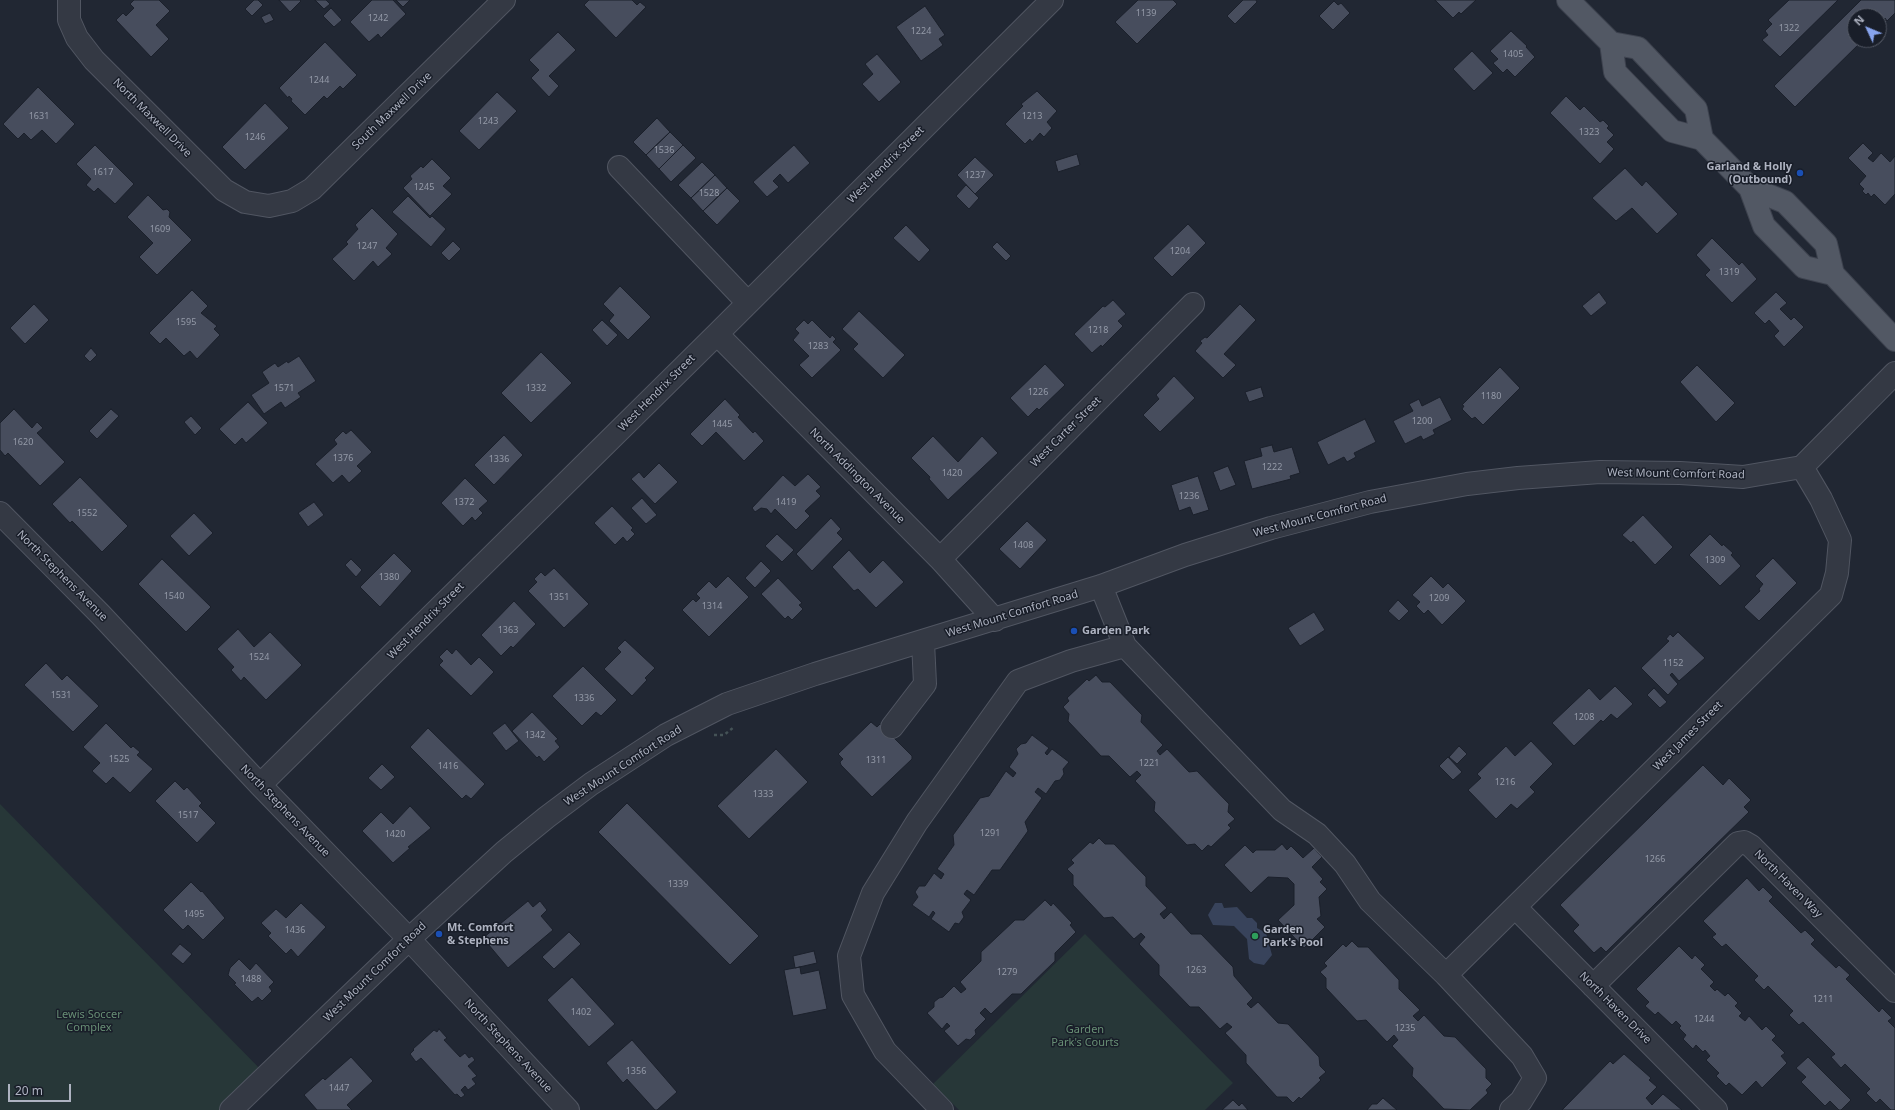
<!DOCTYPE html>
<style>
body{margin:0}
#map{position:relative;width:1895px;height:1110px;overflow:hidden;background:#212733;font-family:"Noto Sans",sans-serif}
canvas{display:block}
.north{position:absolute;left:1847px;top:8px;width:40px;height:40px;box-sizing:border-box;background:#191e29;border:1px solid #555a66;border-radius:50%;rotate:314deg;font-size:11px;font-weight:700;line-height:16px;text-align:center;color:#aeb3c1}
.north::after{content:'';display:block;margin:auto;width:14px;height:18px;background:#87a4ed;clip-path:polygon(50% 0,100% 100%,50% 72%,0 100%)}
.scale{position:absolute;left:8px;top:1084px;width:63px;height:18px;box-sizing:border-box;border:2px solid #aeb3c1;border-top:0;padding-left:5px;font-size:12px;line-height:14px;white-space:nowrap;color:#aeb3c1;-webkit-text-stroke:3px #191e29;paint-order:stroke}
</style>
<div id="map">
<canvas width="1895" height="1110"></canvas>
<div class="north">N</div>
<div class="scale">20 m</div>
</div>
<script>
const ctx = document.querySelector('canvas').getContext('2d');
ctx.lineJoin = 'round';
function fillPath(path, color) {
  ctx.fillStyle = color;
  ctx.fill(path, 'evenodd');
}
function shape(rows) {
  const path = new Path2D();
  for (const r of rows) {
    path.moveTo(r[0], r[1]);
    for (let i = 2; i < r.length; i += 2) path.lineTo(r[i], r[i + 1]);
  }
  return path;
}
function trace(path, color, width, dash) {
  ctx.strokeStyle = color;
  ctx.lineWidth = width;
  ctx.lineCap = dash ? 'butt' : 'round';
  ctx.setLineDash(dash || []);
  ctx.stroke(path);
}
function drawText(font, color, halo, rows, align = 'center') {
  ctx.font = font + ' "Noto Sans",sans-serif';
  ctx.lineWidth = 3;
  ctx.setLineDash([]);
  ctx.textBaseline = 'middle';
  ctx.strokeStyle = halo;
  ctx.fillStyle = color;
  for (const [text, x, y, turn = 0] of rows) {
    ctx.save();
    ctx.translate(x, y);
    ctx.rotate((+turn || 0) * Math.PI / 180);
    ctx.textAlign = isNaN(turn) ? turn : align;
    if (halo) ctx.strokeText(text, 0, 0);
    ctx.fillText(text, 0, 0);
    ctx.restore();
  }
}
fillPath(shape([
 [0,804,267,1076,231,1110,0,1110],
 [1085,934,1233,1083,1205,1110,959,1110,933,1084]
]), '#273738');
fillPath(shape([
 [1215,903,1222,903,1224,908,1237,907,1247,918,1252,918,1257,923,1257,928,1266,933,1272,955,1264,965,1254,963,1249,959,1247,939,1234,926,1213,925,1208,915]
]), '#38435b');
const building = shape([
 [134,0,159,0,170,11,156,25,169,39,151,57,116,20,123,13,126,16,134,8,130,4,134,0],
 [254,0,258,0,263,5,252,16,245,9,254,0],
 [279,0,300,0,301,1,290,12,279,0],
 [315,0,326,0,330,4,324,9,315,0],
 [372,0,393,0,406,14,381,38,378,34,369,42,350,22,372,0],
 [396,0,410,0,403,7,396,0],
 [589,0,632,0,637,5,640,2,646,7,616,38,584,5,589,0],
 [1138,0,1173,0,1177,4,1137,44,1115,22,1138,0],
 [1243,0,1256,0,1257,2,1235,24,1227,16,1243,0],
 [1435,0,1476,0,1461,14,1459,12,1453,18,1435,0],
 [1789,0,1838,0,1780,57,1762,40,1768,35,1765,31,1772,24,1768,20,1789,0],
 [1861,0,1895,0,1895,13,1887,21,1885,18,1879,24,1879,16,1855,16,1855,40,1863,40,1795,107,1774,86,1861,0],
 [1334,1,1338,5,1341,3,1350,13,1333,30,1319,16,1334,1],
 [925,6,945,35,939,39,943,45,921,61,896,27,925,6],
 [331,8,342,20,334,27,323,16,331,8],
 [270,13,274,20,265,24,261,17,270,13],
 [1511,31,1527,46,1526,47,1535,57,1515,77,1507,69,1503,73,1493,63,1498,59,1490,51,1511,31],
 [558,32,576,50,549,76,559,86,549,97,531,78,539,70,529,60,558,32],
 [325,42,357,75,343,89,340,86,327,99,324,96,305,115,291,101,292,99,289,96,288,98,279,88,325,42],
 [1472,51,1493,73,1474,91,1453,69,1472,51],
 [877,54,901,82,879,102,862,84,873,74,865,64,877,54],
 [38,87,75,124,56,144,42,130,31,140,24,133,18,139,3,124,38,87],
 [1037,91,1057,111,1047,122,1052,128,1044,137,1040,133,1032,142,1030,139,1025,144,1005,124,1023,106,1021,104,1037,91],
 [497,92,517,111,479,150,459,131,497,92],
 [1566,96,1580,110,1584,106,1600,122,1603,120,1609,126,1607,128,1614,135,1607,142,1614,149,1600,164,1550,113,1566,96],
 [265,103,289,128,245,170,222,147,265,103],
 [657,118,670,132,646,155,633,142,657,118],
 [670,132,683,145,659,169,646,155,670,132],
 [1863,143,1873,153,1868,158,1873,162,1881,153,1890,162,1895,156,1895,194,1885,205,1874,194,1871,197,1868,193,1866,195,1862,191,1864,189,1859,184,1866,176,1848,158,1863,143],
 [95,145,134,184,115,204,98,188,94,192,86,185,91,179,76,164,95,145],
 [683,145,696,158,671,182,659,169,683,145],
 [794,145,810,163,788,183,780,174,773,181,779,187,767,197,753,182,794,145],
 [1077,154,1080,165,1058,172,1055,161,1077,154],
 [975,157,994,175,975,194,957,175,975,157],
 [432,159,451,178,443,186,452,194,430,216,403,188,412,179,410,176,421,166,423,168,432,159],
 [702,162,715,175,691,198,678,185,702,162],
 [1625,168,1642,186,1646,181,1678,214,1657,234,1632,208,1616,221,1592,198,1625,168],
 [715,175,727,188,703,211,691,198,715,175],
 [966,185,979,198,969,209,956,196,966,185],
 [727,188,740,201,717,225,703,211,727,188],
 [148,195,163,210,167,209,170,212,169,217,192,240,157,275,139,257,153,243,127,217,148,195],
 [408,196,430,218,432,216,446,229,431,247,392,212,408,196],
 [372,208,398,234,386,248,392,254,378,267,373,261,354,281,332,259,348,244,346,242,358,229,355,225,372,208],
 [1188,224,1206,243,1172,277,1153,258,1188,224],
 [906,225,930,250,919,262,893,238,906,225],
 [1712,238,1739,265,1742,262,1757,279,1732,303,1705,275,1710,270,1696,255,1712,238],
 [453,241,461,249,449,261,441,253,453,241],
 [997,242,1011,256,1006,261,992,247,997,242],
 [620,286,651,317,628,340,609,321,614,315,603,304,620,286],
 [192,290,208,306,201,313,217,326,214,329,220,335,197,359,190,351,184,356,166,338,160,344,149,333,192,290],
 [1599,292,1607,303,1591,316,1582,306,1599,292],
 [1776,292,1787,303,1780,309,1791,320,1794,317,1804,327,1784,347,1774,336,1779,331,1769,320,1765,324,1754,313,1776,292],
 [1113,300,1126,314,1118,321,1123,326,1102,347,1101,345,1092,353,1074,334,1103,306,1105,307,1113,300],
 [34,304,49,320,25,344,10,328,34,304],
 [1240,304,1256,320,1224,354,1236,365,1223,378,1195,351,1202,343,1200,341,1205,337,1207,338,1240,304],
 [859,311,905,355,883,378,853,349,858,344,842,329,859,311],
 [602,320,618,335,607,346,592,330,602,320],
 [804,320,808,324,812,320,830,338,832,335,836,339,833,342,841,350,812,378,799,365,809,356,793,340,799,333,795,329,804,320],
 [91,348,97,355,90,362,84,356,91,348],
 [541,352,572,383,531,423,501,393,541,352],
 [299,356,316,381,298,393,301,397,285,408,281,402,264,414,251,395,269,383,262,372,275,363,278,367,287,361,288,363,299,356],
 [1045,364,1065,385,1039,410,1037,408,1028,417,1010,398,1045,364],
 [1697,365,1735,403,1716,422,1680,382,1697,365],
 [1500,367,1520,388,1483,425,1475,417,1472,419,1462,409,1464,406,1462,405,1500,367],
 [1174,376,1195,398,1160,432,1143,415,1159,399,1156,395,1174,376],
 [1261,387,1264,397,1249,402,1245,392,1261,387],
 [1440,397,1452,420,1433,430,1435,434,1423,440,1421,436,1405,444,1393,421,1413,411,1409,404,1419,399,1422,406,1440,397],
 [725,399,740,415,738,417,753,433,755,431,764,441,744,461,716,432,702,446,690,434,725,399],
 [248,402,268,423,246,443,242,438,235,445,219,429,248,402],
 [14,409,32,428,37,422,43,428,37,433,65,462,40,486,8,453,5,456,0,450,0,423,14,409],
 [111,409,119,416,97,439,89,431,111,409],
 [191,416,202,428,195,435,184,422,191,416],
 [1365,419,1376,442,1354,453,1356,457,1347,462,1344,457,1328,465,1317,442,1365,419],
 [351,430,372,452,357,466,362,471,349,483,342,475,333,483,315,464,337,444,334,440,343,431,346,434,351,430],
 [504,435,523,455,494,485,474,465,504,435],
 [933,436,958,462,982,436,998,453,948,500,929,479,930,477,911,458,933,436],
 [1272,445,1274,452,1292,447,1300,473,1290,476,1291,479,1252,489,1244,461,1262,456,1260,448,1272,445],
 [659,463,678,482,655,504,631,479,639,472,644,478,659,463],
 [1228,466,1236,485,1220,491,1213,472,1228,466],
 [808,474,821,487,816,491,821,496,805,511,810,516,796,530,775,509,771,514,767,509,761,508,755,512,752,508,783,475,795,486,808,474],
 [1198,476,1209,510,1193,515,1190,507,1179,511,1171,485,1198,476],
 [80,477,128,526,102,552,72,521,70,523,52,504,80,477],
 [465,478,488,501,479,509,483,513,475,521,472,517,463,526,441,503,465,478],
 [642,498,657,515,646,524,631,508,642,498],
 [314,502,324,515,308,527,298,513,314,502],
 [612,506,633,528,631,530,635,534,627,542,623,537,615,545,594,523,612,506],
 [194,513,213,533,189,556,170,536,194,513],
 [1643,515,1673,547,1655,565,1633,541,1631,543,1622,535,1643,515],
 [831,518,841,529,837,533,843,539,812,571,796,554,831,518],
 [1027,521,1047,540,1020,569,999,549,1027,521],
 [777,534,794,550,782,562,765,546,777,534],
 [1710,534,1722,546,1723,544,1733,553,1731,555,1741,566,1720,586,1689,555,1710,534],
 [849,550,870,573,883,560,904,582,876,608,858,589,854,591,832,567,849,550],
 [394,553,412,571,380,607,360,587,394,553],
 [1773,558,1797,583,1759,621,1744,607,1760,591,1759,589,1763,584,1755,576,1773,558],
 [162,559,211,607,186,632,138,584,162,559],
 [351,559,362,570,356,577,345,565,351,559],
 [761,561,771,571,755,588,745,578,761,561],
 [554,568,589,604,564,628,528,591,537,582,534,579,541,572,545,576,554,568],
 [728,576,749,597,709,637,682,610,693,599,696,602,700,598,696,594,709,581,716,588,728,576],
 [1431,576,1443,588,1448,583,1466,601,1442,625,1428,610,1424,614,1416,606,1420,602,1412,595,1431,576],
 [778,578,802,603,799,605,803,609,792,620,788,616,785,619,761,594,778,578],
 [1398,600,1409,611,1399,621,1388,611,1398,600],
 [514,601,536,624,513,648,511,646,501,656,481,635,514,601],
 [1314,612,1325,630,1300,646,1288,628,1314,612],
 [238,629,254,647,270,632,302,665,266,700,244,677,241,681,231,670,234,667,217,649,238,629],
 [1678,632,1705,658,1679,681,1672,673,1670,675,1678,684,1668,695,1641,668,1669,641,1666,639,1670,634,1673,637,1678,632],
 [625,640,655,668,645,678,647,680,632,696,604,669,621,652,617,648,625,640],
 [447,649,452,654,456,649,471,665,479,657,494,672,471,696,439,665,443,661,439,657,447,649],
 [46,663,62,680,67,675,99,706,73,732,24,685,46,663],
 [583,666,617,700,601,716,596,712,582,726,552,696,583,666],
 [1096,675,1102,682,1110,682,1142,715,1141,722,1163,745,1157,751,1160,755,1167,749,1189,772,1197,771,1229,804,1228,812,1235,819,1228,825,1231,828,1211,847,1208,845,1202,851,1195,844,1187,845,1154,811,1155,802,1135,781,1141,775,1137,771,1130,777,1109,756,1101,756,1068,721,1069,714,1063,707,1069,701,1067,698,1087,679,1089,681,1096,675],
 [1615,686,1633,704,1617,719,1611,714,1603,722,1601,720,1574,746,1552,723,1589,688,1600,700,1615,686],
 [1654,688,1667,702,1660,708,1647,695,1654,688],
 [532,712,558,739,555,741,560,747,544,762,539,756,537,758,512,731,532,712],
 [871,722,877,727,880,724,912,756,912,759,872,797,841,765,840,762,843,759,838,754,871,722],
 [106,723,131,748,133,746,140,752,137,755,153,769,130,793,113,777,106,784,92,771,100,763,83,747,106,723],
 [505,723,519,741,506,751,492,733,505,723],
 [428,728,485,784,471,799,466,795,462,799,410,747,428,728],
 [1032,735,1049,748,1045,753,1047,755,1052,749,1069,762,1063,769,1064,774,1060,780,1055,781,1046,794,1038,788,1035,792,1042,798,1025,822,1028,831,1000,870,992,870,974,895,967,890,964,894,971,900,962,912,964,917,959,924,955,923,949,932,931,919,935,913,933,911,929,917,912,905,918,897,915,892,919,886,925,886,934,873,941,879,944,874,937,869,954,845,953,835,980,798,989,796,1006,771,1013,777,1016,773,1009,767,1018,754,1016,749,1021,744,1026,743,1032,735],
 [1531,741,1553,764,1530,787,1535,792,1517,809,1511,804,1496,819,1468,790,1481,778,1477,774,1506,746,1515,756,1531,741],
 [1459,746,1467,754,1457,764,1449,757,1459,746],
 [776,749,808,782,749,839,717,806,776,749],
 [1448,757,1462,772,1453,780,1439,766,1448,757],
 [382,764,395,777,381,790,368,778,382,764],
 [1703,765,1723,785,1729,778,1751,800,1744,807,1749,812,1606,952,1601,947,1594,953,1573,931,1579,925,1560,905,1703,765],
 [175,781,184,790,187,787,202,803,199,806,216,823,197,843,155,801,175,781],
 [627,803,759,936,730,965,598,832,627,803],
 [410,806,431,828,408,847,410,848,393,863,362,831,381,812,393,824,410,806],
 [1099,838,1105,844,1114,844,1146,877,1146,886,1167,908,1160,914,1164,919,1171,912,1191,934,1201,934,1233,967,1234,976,1253,998,1247,1004,1251,1008,1258,1002,1278,1023,1288,1024,1319,1057,1320,1066,1326,1072,1319,1078,1321,1080,1301,1099,1299,1097,1293,1103,1287,1097,1277,1097,1246,1063,1246,1055,1225,1033,1232,1027,1227,1023,1220,1029,1199,1007,1190,1007,1159,975,1159,965,1139,944,1145,937,1141,933,1134,939,1113,917,1104,918,1073,885,1073,875,1067,869,1074,863,1071,860,1090,842,1093,844,1099,838],
 [1282,844,1287,850,1291,846,1303,858,1314,848,1322,857,1312,867,1323,879,1320,882,1327,889,1319,897,1321,916,1317,919,1325,927,1304,948,1278,920,1294,905,1294,884,1288,878,1268,877,1251,893,1224,865,1245,845,1253,853,1256,850,1275,850,1282,844],
 [1747,878,1759,891,1763,887,1773,897,1769,901,1801,933,1805,930,1815,940,1811,944,1836,968,1839,965,1850,975,1846,979,1879,1012,1882,1008,1892,1018,1888,1021,1895,1028,1895,1110,1891,1110,1880,1099,1876,1103,1866,1093,1870,1089,1845,1064,1841,1068,1831,1057,1835,1054,1803,1022,1799,1025,1789,1015,1793,1011,1768,986,1764,990,1754,980,1758,976,1726,944,1722,947,1712,937,1716,934,1703,921,1747,878],
 [191,882,201,892,202,891,225,918,203,940,188,925,183,930,163,910,191,882],
 [1045,900,1051,906,1053,903,1072,923,1070,925,1076,932,1055,953,1055,961,1021,994,1012,994,991,1014,985,1008,980,1013,986,1019,975,1030,976,1034,970,1040,966,1039,958,1046,944,1031,950,1026,947,1023,942,1029,927,1013,934,1007,934,1002,939,998,943,997,954,986,961,993,966,989,960,982,981,961,981,952,1015,920,1024,920,1045,900],
 [528,901,533,907,540,901,547,910,541,916,553,930,508,968,483,938,528,901],
 [301,903,326,927,298,957,291,949,286,954,268,936,271,933,261,923,276,909,286,918,301,903],
 [569,932,581,944,554,969,542,957,569,932],
 [1352,941,1358,947,1368,947,1399,980,1399,989,1420,1010,1413,1016,1418,1021,1424,1015,1444,1036,1455,1037,1486,1069,1486,1078,1492,1084,1486,1090,1488,1093,1470,1110,1444,1109,1412,1076,1413,1068,1392,1046,1398,1040,1394,1035,1387,1042,1366,1020,1357,1021,1326,988,1326,978,1320,972,1327,966,1324,963,1343,944,1346,947,1352,941],
 [180,944,192,954,183,964,171,954,180,944],
 [1679,946,1692,959,1695,955,1705,965,1701,969,1714,982,1710,986,1715,991,1717,989,1725,996,1728,993,1738,1003,1735,1006,1742,1013,1739,1016,1745,1021,1749,1016,1762,1030,1766,1026,1776,1036,1772,1040,1785,1053,1781,1056,1787,1063,1762,1088,1756,1081,1742,1095,1729,1083,1726,1086,1716,1076,1719,1073,1706,1060,1710,1056,1705,1050,1703,1052,1696,1045,1693,1049,1683,1039,1686,1035,1679,1028,1681,1026,1676,1021,1672,1025,1658,1012,1655,1015,1645,1006,1649,1002,1636,989,1679,946],
 [814,951,817,963,795,968,793,956,814,951],
 [239,959,250,970,256,963,274,982,269,987,272,991,262,1001,258,997,252,1002,234,984,236,983,228,975,230,968,239,959],
 [800,967,801,974,819,970,827,1009,793,1016,784,970,800,967],
 [572,977,615,1024,589,1047,547,1000,572,977],
 [439,1029,447,1038,444,1040,460,1057,465,1053,469,1058,472,1056,475,1060,468,1066,477,1076,472,1079,476,1084,468,1090,465,1086,461,1090,465,1095,461,1098,457,1094,455,1095,421,1058,416,1062,410,1054,414,1050,413,1049,434,1030,437,1032,439,1029],
 [632,1040,677,1092,657,1110,655,1110,627,1079,623,1083,606,1063,632,1040],
 [1624,1054,1651,1078,1649,1080,1657,1087,1646,1098,1652,1105,1663,1094,1682,1110,1562,1110,1610,1061,1613,1064,1624,1054],
 [351,1057,373,1081,347,1105,352,1110,317,1110,304,1095,323,1078,325,1080,351,1057],
 [1808,1057,1851,1100,1841,1110,1839,1110,1830,1101,1825,1106,1801,1082,1806,1077,1796,1068,1808,1057],
 [1383,1098,1397,1110,1367,1110,1372,1104,1377,1104,1383,1098],
 [1233,1100,1239,1106,1242,1103,1248,1110,1222,1110,1233,1100]
]);
fillPath(building, '#474d5d');
trace(building, '#1b202b', 1);
const minor = shape([
 [69,0,69,20,77,38,94,60,224,190,245,202,269,206,292,201,312,189,504,0],
 [619,167,748,303],
 [717,334,940,559,995,620],
 [0,513,101,615,260,785,409,939,568,1110],
 [940,559,1193,304],
 [1101,586,1125,646,1282,810,1317,834,1345,864,1370,901,1446,975,1522,1056,1535,1078,1521,1101,1511,1110],
 [892,727,925,684,923,642],
 [260,785,717,334,1052,0],
 [1515,907,1716,1110],
 [1446,975,1831,595,1837,573,1840,540,1821,499,1802,467],
 [1593,986,1738,843,1744,842,1751,846,1895,991],
 [231,1110,409,939,504,852,547,817,591,784,666,735,727,704,815,674,1101,586,1185,555,1271,528,1370,502,1467,484,1518,478,1600,472,1680,473,1743,477,1802,467,1895,373],
 [942,1110,885,1051,853,995,849,956,873,893,917,822,1018,681,1071,661,1125,646]
]);
const major = shape([
 [1568,0,1611,43,1638,48,1696,109,1702,139],
 [1611,43,1615,72,1672,131,1702,139,1750,188,1785,202,1826,244,1833,274],
 [1750,188,1764,226,1804,267,1833,274,1895,340]
]);
trace(minor, '#515662', 24);
trace(major, '#3d424e', 24);
trace(shape([
 [714,735,724,735,734,727]
]), '#445256', 2.5, [3, 3]);
trace(minor, '#343944', 22);
trace(major, '#525864', 22);
for (const [x, y, r, color] of [
 [1800,173,4,"#1a4fb4"],
 [1074,631,4,"#1a4fb4"],
 [439,934,4,"#1a4fb4"],
 [1255,936,4,"#2e9e5b"]
]) {
  const dot = new Path2D();
  dot.arc(x, y, r, 0, 2 * Math.PI);
  ctx.fillStyle = color;
  ctx.fill(dot);
  trace(dot, '#191e29', 1.5);
}
drawText('9px', '#949aa8', null, [
 ["1139",1146,13],
 ["1242",378,18],
 ["1322",1789,28],
 ["1224",921,31],
 ["1405",1513,54],
 ["1244",319,80],
 ["1631",39,116],
 ["1213",1032,116],
 ["1243",488,121],
 ["1323",1589,132],
 ["1246",255,137],
 ["1536",664,150],
 ["1617",103,172],
 ["1237",975,175],
 ["1245",424,187],
 ["1528",709,193],
 ["1609",160,229],
 ["1247",367,246],
 ["1204",1180,251],
 ["1319",1729,272],
 ["1595",186,322],
 ["1218",1098,330],
 ["1283",818,346],
 ["1571",284,388],
 ["1332",536,388],
 ["1226",1038,392],
 ["1180",1491,396],
 ["1200",1422,421],
 ["1445",722,424],
 ["1620",23,442],
 ["1376",343,458],
 ["1336",499,459],
 ["1222",1272,467],
 ["1420",952,473],
 ["1236",1189,496],
 ["1372",464,502],
 ["1419",786,502],
 ["1552",87,513],
 ["1408",1023,545],
 ["1309",1715,560],
 ["1380",389,577],
 ["1540",174,596],
 ["1351",559,597],
 ["1209",1439,598],
 ["1314",712,606],
 ["1363",508,630],
 ["1524",259,657],
 ["1152",1673,663],
 ["1531",61,695],
 ["1336",584,698],
 ["1208",1584,717],
 ["1342",535,735],
 ["1525",119,759],
 ["1311",876,760],
 ["1221",1149,763],
 ["1416",448,766],
 ["1216",1505,782],
 ["1333",763,794],
 ["1517",188,815],
 ["1291",990,833],
 ["1420",395,834],
 ["1266",1655,859],
 ["1339",678,884],
 ["1495",194,914],
 ["1436",295,930],
 ["1263",1196,970],
 ["1279",1007,972],
 ["1488",251,979],
 ["1211",1823,999],
 ["1402",581,1012],
 ["1244",1704,1019],
 ["1235",1405,1028],
 ["1356",636,1071],
 ["1447",339,1088]
]);
drawText('11px', '#aeb3c1', '#191e29', [
 ["South Maxwell Drive",392,111,-44],
 ["North Maxwell Drive",152,118,45],
 ["West Hendrix Street",886,165,-45],
 ["West Hendrix Street",657,393,-45],
 ["West Carter Street",1066,432,-45],
 ["West Mount Comfort Road",1676,474,1],
 ["North Addington Avenue",857,476,45],
 ["West Mount Comfort Road",1320,516,-15],
 ["North Stephens Avenue",62,576,45],
 ["West Mount Comfort Road",1012,614,-17],
 ["West Hendrix Street",426,621,-45],
 ["West James Street",1688,736,-45],
 ["West Mount Comfort Road",623,766,-33],
 ["North Stephens Avenue",285,811,46],
 ["North Haven Way",1788,884,45],
 ["West Mount Comfort Road",375,972,-44],
 ["North Haven Drive",1615,1008,45],
 ["North Stephens Avenue",508,1046,47]
]);
drawText('bold 11px', '#aeb3c1', '#191e29', [
 ["Garland & Holly",1792,167,"right"],
 ["(Outbound)",1792,180,"right"],
 ["Garden Park",1082,631],
 ["Mt. Comfort",447,928],
 ["& Stephens",447,941],
 ["Garden",1263,930],
 ["Park's Pool",1263,943]
], 'left');
drawText('11px', '#688f75', '#191e29', [
 ["Lewis Soccer",89,1015],
 ["Complex",89,1028],
 ["Garden",1085,1030],
 ["Park's Courts",1085,1043]
]);
</script>
